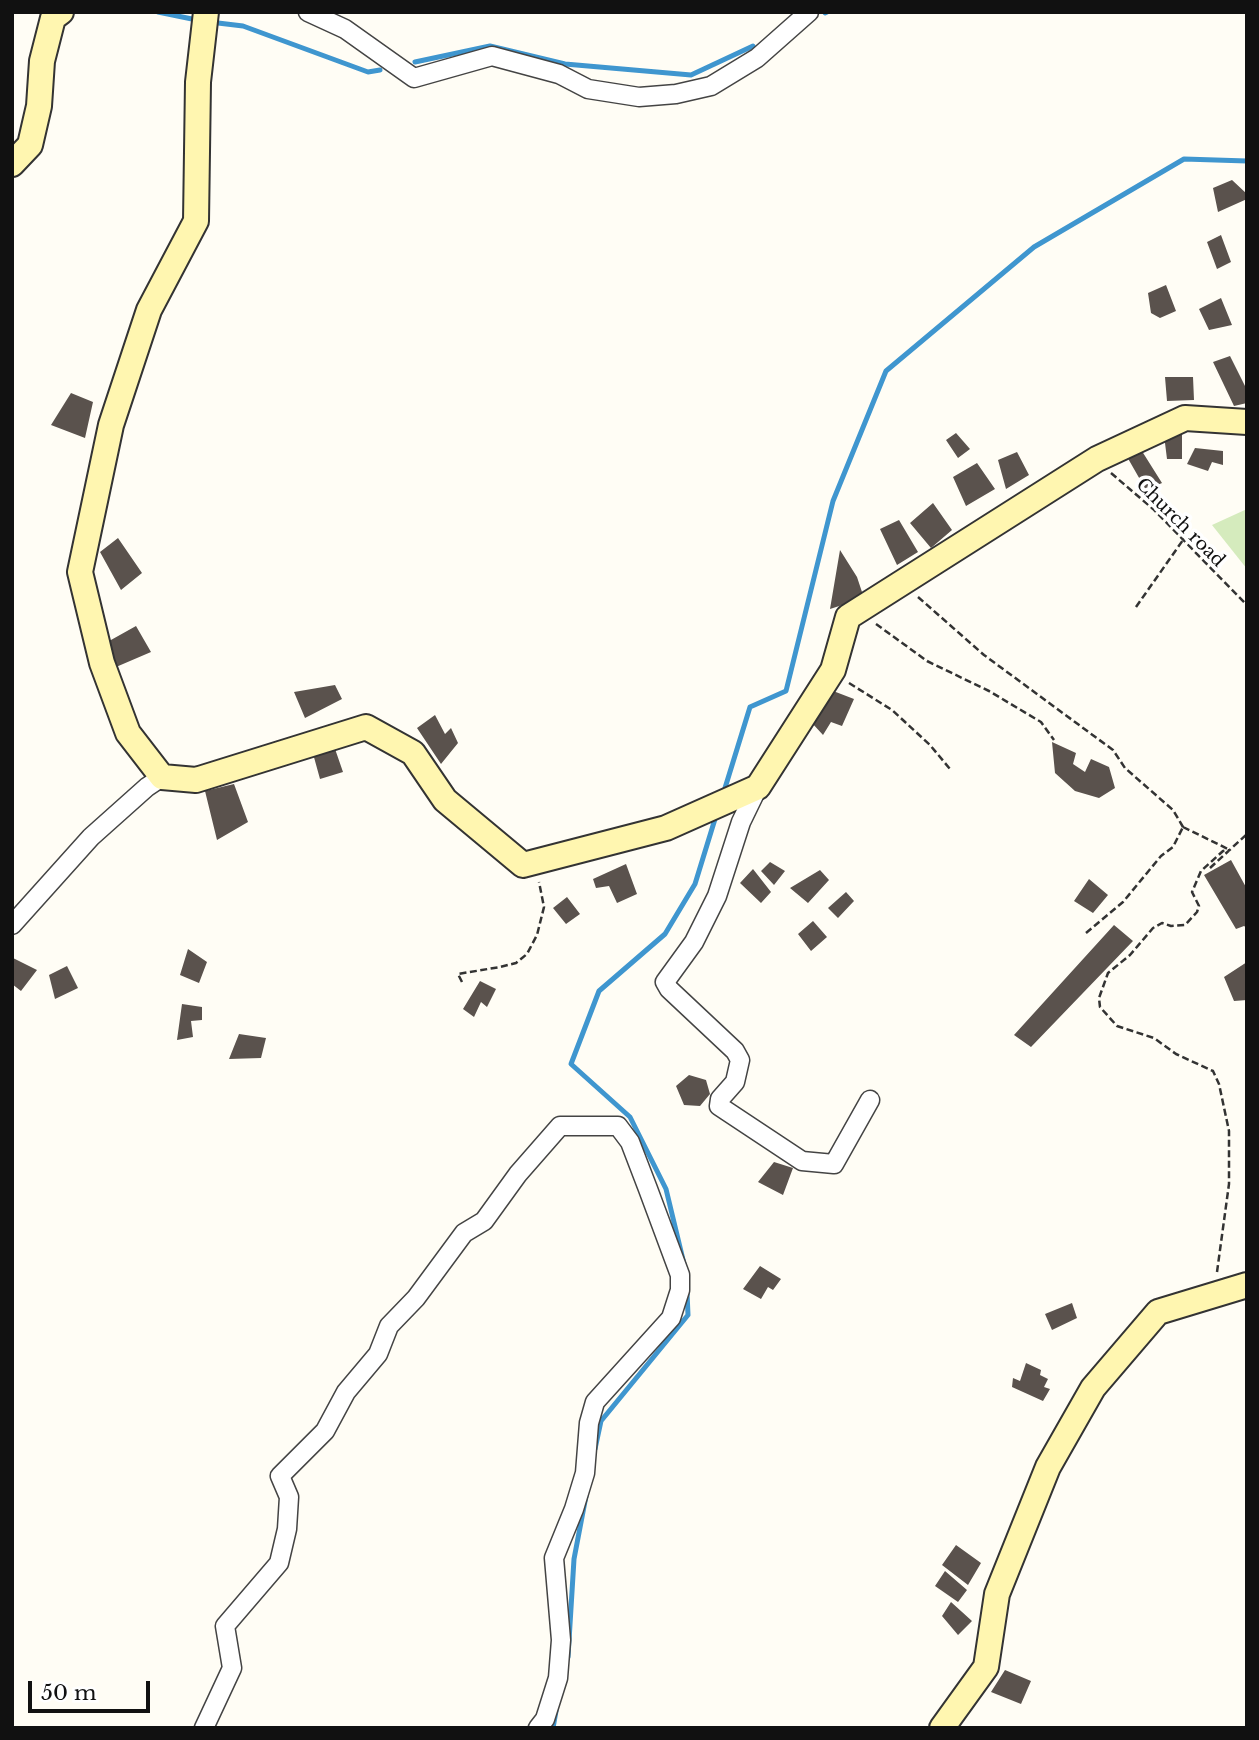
<!DOCTYPE html>
<style>
body{margin:0}
#map{position:relative;width:1259px;height:1740px;overflow:hidden;background:#fffdf5;font-family:"Libre Baskerville",serif}
canvas{display:block}
.frame{position:absolute;inset:0;border:14px solid #111;pointer-events:none}
.scale{position:absolute;left:28px;top:1681px;width:122px;height:32px;box-sizing:border-box;border:4px solid #111;border-top:0;padding-left:9px;font-size:21px;line-height:24px;white-space:nowrap;color:#111;-webkit-text-stroke:5px #fff;paint-order:stroke}
</style>
<div id="map">
<canvas width="1259" height="1740"></canvas>
<div class="frame"></div>
<div class="scale">50 m</div>
</div>
<script>
const ctx = document.querySelector('canvas').getContext('2d');
ctx.lineJoin = 'round';
function fillPath(path, color) {
  ctx.fillStyle = color;
  ctx.fill(path, 'evenodd');
}
function shape(rows) {
  const path = new Path2D();
  for (const r of rows) {
    path.moveTo(r[0], r[1]);
    for (let i = 2; i < r.length; i += 2) path.lineTo(r[i], r[i + 1]);
  }
  return path;
}
function trace(path, color, width, dash) {
  ctx.strokeStyle = color;
  ctx.lineWidth = width;
  ctx.lineCap = dash ? 'butt' : 'round';
  ctx.setLineDash(dash || []);
  ctx.stroke(path);
}
function drawText(font, color, halo, rows, align = 'center') {
  ctx.font = font + ' "Libre Baskerville",serif';
  ctx.lineWidth = 7;
  ctx.setLineDash([]);
  ctx.textBaseline = 'middle';
  ctx.strokeStyle = halo;
  ctx.fillStyle = color;
  for (const [text, x, y, turn = 0] of rows) {
    ctx.save();
    ctx.translate(x, y);
    ctx.rotate((+turn || 0) * Math.PI / 180);
    ctx.textAlign = isNaN(turn) ? turn : align;
    if (halo) ctx.strokeText(text, 0, 0);
    ctx.fillText(text, 0, 0);
    ctx.restore();
  }
}
fillPath(shape([
 [1247,509,1247,569,1212,525]
]), '#d5ebbd');
trace(shape([
 [158,12,192,19],
 [825,13,827,12],
 [218,23,243,26,368,72,380,70],
 [415,62,490,46,565,64,691,75,753,46],
 [725,788,750,707,786,691,833,501,886,371,1034,247,1184,159,1247,161],
 [685,1268,666,1189,630,1117,571,1064,599,991,665,934,695,884,715,819],
 [595,1449,601,1421,688,1315,687,1292],
 [568,1657,574,1559,586,1496],
 [553,1728,556,1711]
]), '#3f96cf', 5);
fillPath(shape([
 [1232,180,1247,194,1247,199,1218,212,1213,188],
 [1221,235,1231,262,1217,269,1207,242],
 [1166,285,1176,311,1160,318,1151,313,1148,293],
 [1221,298,1232,325,1209,330,1199,309],
 [1230,356,1247,390,1247,403,1234,406,1213,362],
 [1165,377,1193,377,1194,400,1167,401],
 [71,393,93,402,85,438,51,425],
 [956,433,970,449,958,458,946,440],
 [1164,435,1182,435,1182,459,1167,459],
 [1140,448,1162,483,1146,490,1126,455],
 [1195,448,1223,451,1223,465,1212,462,1208,471,1187,464],
 [1017,452,1029,475,1006,489,998,460],
 [977,463,995,489,966,506,953,477],
 [933,503,952,530,931,548,910,523],
 [899,520,918,552,897,565,880,529],
 [118,538,142,573,121,590,100,552],
 [840,550,857,577,864,598,830,609],
 [136,626,151,652,109,670,102,645],
 [335,685,342,699,305,718,294,692],
 [828,689,854,699,842,726,831,722,823,735,812,723],
 [435,715,445,734,451,728,458,743,441,764,417,728],
 [1052,742,1076,753,1073,764,1085,772,1091,759,1109,767,1115,788,1099,798,1075,791,1055,773],
 [334,746,343,772,320,779,312,750],
 [234,784,248,822,217,840,205,791],
 [1231,860,1247,889,1247,928,1244,926,1236,929,1204,875],
 [770,862,785,871,774,885,761,871],
 [626,864,637,894,617,903,609,886,596,888,593,879],
 [753,869,771,892,761,903,740,883],
 [820,870,829,880,808,903,790,888],
 [1089,879,1108,895,1093,913,1074,901],
 [846,892,854,901,838,918,828,908],
 [567,897,580,914,566,924,553,908],
 [813,921,827,937,811,951,798,934],
 [1114,925,1133,941,1031,1047,1014,1035],
 [188,949,207,962,199,983,180,975],
 [13,958,37,970,21,991,12,984],
 [1247,962,1247,1000,1234,1001,1224,977],
 [67,966,78,988,55,999,49,975],
 [480,981,496,989,487,1007,481,1002,474,1017,463,1009],
 [182,1004,202,1007,202,1020,191,1021,193,1037,177,1040],
 [239,1034,266,1038,261,1058,229,1059],
 [689,1075,706,1080,710,1094,700,1106,684,1105,676,1086],
 [774,1162,793,1168,783,1195,758,1182],
 [760,1266,781,1279,773,1290,768,1287,761,1299,743,1289],
 [1072,1303,1077,1318,1052,1330,1045,1314],
 [1026,1363,1041,1370,1040,1375,1048,1379,1044,1387,1050,1389,1043,1401,1012,1387,1013,1378,1020,1381],
 [956,1545,981,1563,968,1585,942,1565],
 [945,1571,967,1590,958,1602,935,1586],
 [951,1602,972,1621,958,1635,942,1616],
 [1005,1670,1031,1681,1021,1704,991,1692]
]), '#5a524d');
const street = shape([
 [308,12,345,29,414,78,492,56,559,74,588,89,639,97,676,94,711,86,757,58,809,12],
 [758,787,741,822,717,896,694,942,665,982,669,989,735,1051,740,1060,735,1082,720,1099,719,1106,802,1161,834,1164,870,1100],
 [12,925,91,837,147,787,162,777],
 [204,1728,232,1668,225,1626,279,1563,287,1529,289,1497,280,1476,325,1431,346,1392,378,1354,389,1326,416,1298,464,1233,484,1221,518,1174,560,1126,618,1126,630,1142,648,1189,680,1275,680,1290,671,1318,595,1402,589,1423,585,1473,574,1509,554,1558,561,1640,558,1678,545,1719,538,1728]
]);
const secondary = shape([
 [206,12,198,82,196,221,149,310,111,425,80,572,102,663,128,733,162,777,196,780,366,727,413,753,445,800,523,865,666,828,758,787,833,670,848,617,1097,459,1185,418,1247,422],
 [12,164,30,145,39,106,42,61,53,18,61,12],
 [942,1728,986,1667,997,1594,1048,1467,1093,1388,1158,1312,1247,1285]
]);
trace(street, '#444', 21);
trace(secondary, '#333', 28);
trace(shape([
 [1111,473,1153,509,1247,605],
 [918,597,984,655,1113,750,1125,768,1173,810,1183,827],
 [1136,607,1183,540],
 [876,624,927,661,989,691,1041,722,1054,740],
 [849,683,892,710,930,745,950,769],
 [1183,827,1230,850],
 [1210,868,1247,834],
 [1086,933,1123,902,1161,856,1173,847,1183,827],
 [462,982,458,974,500,967,516,963,527,954,537,935,544,907,539,882],
 [1217,1272,1229,1184,1229,1131,1219,1084,1213,1071,1176,1054,1154,1038,1117,1026,1100,1007,1099,998,1108,973,1130,955,1153,928,1162,923,1171,926,1185,925,1197,912,1199,906,1192,892,1201,871,1223,851,1230,850]
]), '#333', 2.5, [7, 3.5]);
trace(street, '#fff', 18);
trace(secondary, '#fff6b0', 24);
drawText('18px', '#111', '#fff', [
 ["Church road",1180,523,45]
]);
</script>
